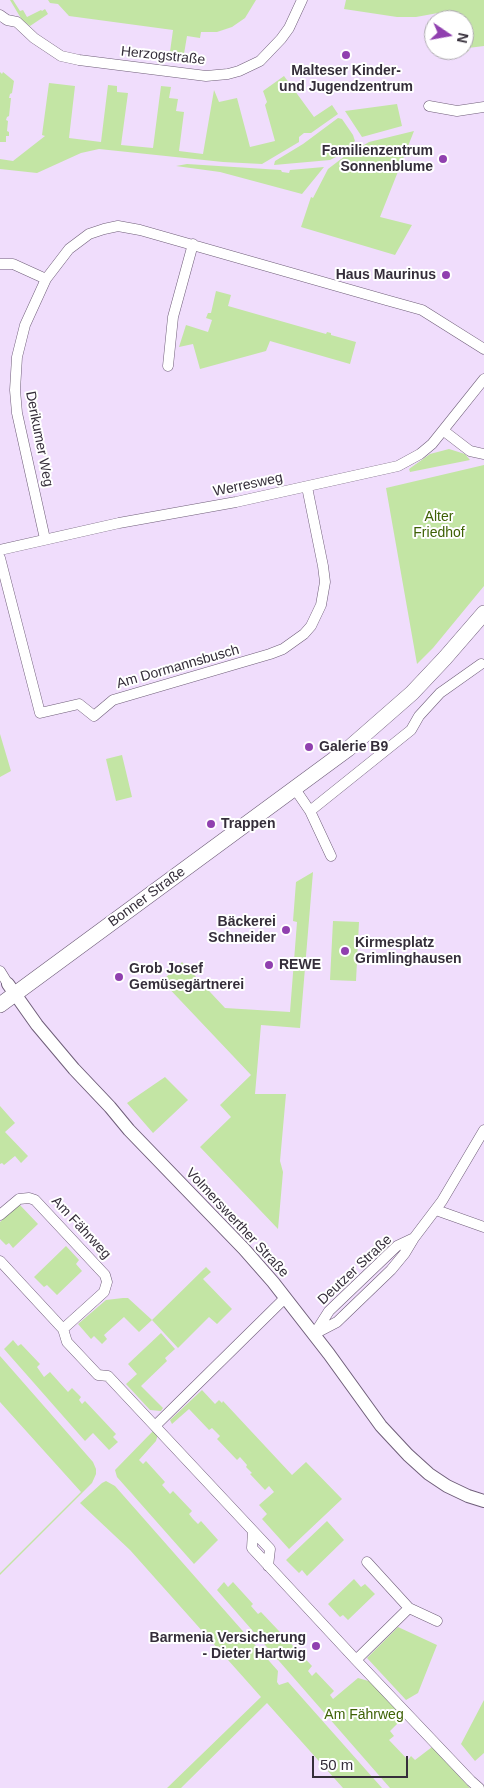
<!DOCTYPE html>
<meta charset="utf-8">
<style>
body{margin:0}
#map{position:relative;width:484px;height:1788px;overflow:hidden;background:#f0ddfc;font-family:Helvetica,sans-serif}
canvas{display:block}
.north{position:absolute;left:424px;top:10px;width:50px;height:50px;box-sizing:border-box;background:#fff;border:1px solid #aeabb0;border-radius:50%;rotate:102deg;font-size:14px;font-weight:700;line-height:20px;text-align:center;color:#352e3a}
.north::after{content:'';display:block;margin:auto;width:18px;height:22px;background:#9040af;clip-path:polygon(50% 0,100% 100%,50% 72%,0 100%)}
.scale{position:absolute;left:312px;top:1756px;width:96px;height:22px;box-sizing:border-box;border:2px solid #352e3a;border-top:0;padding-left:6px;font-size:15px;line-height:18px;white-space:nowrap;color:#352e3a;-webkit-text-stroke:4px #fff;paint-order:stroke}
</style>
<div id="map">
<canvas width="484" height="1788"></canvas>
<div class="north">N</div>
<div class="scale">50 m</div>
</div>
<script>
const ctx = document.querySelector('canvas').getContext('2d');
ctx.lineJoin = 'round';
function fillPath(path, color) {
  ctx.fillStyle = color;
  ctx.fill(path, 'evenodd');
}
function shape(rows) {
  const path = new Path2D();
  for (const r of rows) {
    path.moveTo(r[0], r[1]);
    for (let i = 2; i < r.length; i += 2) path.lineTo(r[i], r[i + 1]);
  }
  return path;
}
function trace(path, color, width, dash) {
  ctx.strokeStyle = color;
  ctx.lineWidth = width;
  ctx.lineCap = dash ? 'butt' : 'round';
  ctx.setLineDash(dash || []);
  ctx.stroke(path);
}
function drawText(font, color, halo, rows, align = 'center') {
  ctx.font = font + ' Helvetica,sans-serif';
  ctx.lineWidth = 4;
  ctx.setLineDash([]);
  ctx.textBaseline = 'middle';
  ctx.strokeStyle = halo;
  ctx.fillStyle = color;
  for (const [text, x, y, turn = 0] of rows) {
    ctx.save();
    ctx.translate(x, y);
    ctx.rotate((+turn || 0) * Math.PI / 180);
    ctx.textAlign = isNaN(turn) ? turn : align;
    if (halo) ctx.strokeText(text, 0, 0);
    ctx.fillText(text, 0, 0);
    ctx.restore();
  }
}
fillPath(shape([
 [10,0,13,0,20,11,23,10,27,17,41,10,42,11,45,9,48,14,30,26,22,20],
 [48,0,256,0,245,18,232,27,217,32,201,32,200,38,187,36,184,54,170,52,173,30,69,16,58,4,50,3],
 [346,0,484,0,484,46,468,48,469,51,460,53,460,50,464,50,464,20,440,20,438,13,416,17,397,17,344,9],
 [0,72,2,74,3,72,14,81,12,93,10,94,9,98,11,98,9,116,7,117,6,120,8,121,7,131,9,132,9,136,6,136,6,142,0,142],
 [284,76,314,117,332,105,338,114,311,133,304,133,299,137,299,142,262,164,223,162,99,149,81,153,37,173,0,169,0,159,13,161,45,136,42,135,49,83,75,86,69,138,101,142,108,85,117,86,117,92,128,93,121,145,153,148,161,86,171,87,169,98,178,99,176,111,184,112,179,151,203,154,214,90,219,102,237,98,250,147,275,141,265,105,267,102,263,91],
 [397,104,402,126,362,137,345,111],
 [338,118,342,119,353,135,355,141,340,155,330,160,274,165,275,161,303,144],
 [414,131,380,217,412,225,395,255,301,227,311,197,313,198,328,169,345,156,369,142],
 [187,164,281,170,282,172,289,173,290,170,324,167,302,194,220,172,176,166],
 [216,291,231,295,228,306,326,334,327,332,331,333,331,335,356,342,350,364,270,341,266,351,200,369,193,344,179,347,186,325,208,332,212,320,206,318,208,313,211,313],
 [449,449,465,454,470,460,410,472,409,469,430,454],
 [484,465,484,586,433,648,417,664,386,488],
 [0,734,11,771,0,777],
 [122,755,132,797,116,801,106,759],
 [313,872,300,1028,261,1025,255,1094,286,1094,280,1161,283,1172,278,1229,200,1147,231,1117,220,1105,251,1075,162,981,182,962,225,1008,290,1012,297,922,293,921,296,882],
 [333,921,359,922,356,981,330,980],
 [165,1077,188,1100,153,1133,127,1103],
 [0,1106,15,1123,5,1132,28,1156,21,1163,15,1156,4,1165,2,1163,0,1164],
 [19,1204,38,1224,13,1248,9,1243,6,1245,0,1239,0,1222],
 [66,1246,79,1260,76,1264,82,1271,57,1295,47,1285,44,1287,34,1277],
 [206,1267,211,1272,203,1279,232,1309,217,1324,209,1317,178,1348,152,1320,139,1332,124,1317,104,1335,107,1339,102,1344,94,1336,91,1339,78,1324,106,1300,123,1298,128,1298,152,1320],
 [161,1333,175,1349,165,1358,167,1361,141,1386,163,1408,161,1411,150,1410,126,1384,137,1374,128,1364],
 [13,1340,18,1346,21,1344,40,1364,37,1367,44,1377,50,1372,68,1392,72,1388,81,1397,79,1400,82,1404,85,1401,116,1434,113,1437,118,1442,109,1450,93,1433,85,1441,4,1349],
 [0,1356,93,1462,96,1469,96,1474,92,1483,0,1575,0,1573,81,1492,0,1402],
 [202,1390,215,1404,219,1400,222,1403,223,1401,292,1475,306,1462,342,1499,289,1549,262,1519,267,1514,259,1505,274,1492,269,1486,265,1490,250,1474,252,1473,246,1467,247,1465,240,1457,237,1460,217,1439,220,1436,212,1428,209,1430,189,1409,172,1424,170,1420],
 [153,1431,158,1434,156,1441,139,1460,143,1464,146,1461,165,1482,162,1485,170,1494,173,1491,192,1511,189,1514,193,1519,198,1524,201,1521,218,1540,194,1564,117,1477,115,1470],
 [106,1481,115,1486,278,1671,277,1682,279,1685,288,1682,382,1788,343,1788,267,1703,181,1788,167,1788,261,1697,130,1550,80,1503,102,1483],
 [327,1521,344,1540,307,1576,302,1570,299,1573,286,1560],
 [354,1579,361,1587,365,1584,375,1594,348,1620,343,1615,340,1617,328,1604],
 [224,1582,228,1587,233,1582,253,1604,251,1606,258,1614,261,1612,312,1666,308,1671,312,1676,316,1672,334,1691,330,1695,333,1699,358,1678,372,1682,404,1717,390,1731,394,1736,389,1740,408,1760,411,1756,415,1760,432,1747,470,1788,390,1788,217,1590],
 [398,1627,437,1645,418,1693,406,1700,367,1658],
 [484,1700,484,1753,475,1761,461,1744]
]), '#c3e5a4');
const minor = shape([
 [0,15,7,20,17,22,34,38,61,56,79,60,206,76,228,74,239,71,260,61,281,39,289,28,302,0],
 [429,106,457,111,484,107],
 [0,264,13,264,46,279],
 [168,366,173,317,193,244],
 [444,431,470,451,484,454],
 [45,539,17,413,15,390,17,357,25,325,46,279,69,249,89,234,104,229,118,226,140,230,386,300,422,310,484,349],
 [0,550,119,523,236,502,398,466,420,454,432,444,484,379],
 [0,558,40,713,79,704,94,716,113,700,270,654,283,649,304,634,311,626,321,605,325,582,323,566,307,487],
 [295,789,310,811,331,856],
 [310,811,411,730,419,716,440,693,481,664],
 [0,971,8,984],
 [436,1210,484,1227],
 [0,1215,19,1199,29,1198,35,1200,105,1275,107,1282,104,1292,63,1329],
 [0,1261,63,1329,67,1342,98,1375,108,1376,270,1549,268,1566],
 [315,1333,329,1311,397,1246,414,1238],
 [314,1334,337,1322,391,1270,405,1253,414,1238,442,1201,484,1130],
 [156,1425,285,1298],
 [253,1531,252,1548,356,1660,471,1781,479,1788],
 [409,1608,437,1621],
 [356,1660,409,1608,367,1562]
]);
const tertiary = shape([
 [8,984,37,1025,74,1069,110,1107,129,1130,244,1249,273,1282,329,1354,381,1426,408,1455,429,1474,447,1486,468,1496,484,1501]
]);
const secondary = shape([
 [0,1005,348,749,412,693,445,658,484,613]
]);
trace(minor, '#6f5e79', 11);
trace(tertiary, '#6f5e79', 14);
trace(secondary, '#6f5e79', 16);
trace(minor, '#fff', 10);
trace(tertiary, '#fff', 12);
trace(secondary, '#fff', 15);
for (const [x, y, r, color] of [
 [346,55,5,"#9040af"],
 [443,159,5,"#9040af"],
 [446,275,5,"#9040af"],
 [309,747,5,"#9040af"],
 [211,824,5,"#9040af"],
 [286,930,5,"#9040af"],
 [345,951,5,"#9040af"],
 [269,965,5,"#9040af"],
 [119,977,5,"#9040af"],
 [316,1646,5,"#9040af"]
]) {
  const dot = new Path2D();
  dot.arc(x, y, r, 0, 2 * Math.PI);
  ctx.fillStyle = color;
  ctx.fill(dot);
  trace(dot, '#fff', 2);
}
drawText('14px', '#352e3a', '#fff', [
 ["Herzogstraße",163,56,6],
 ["Derikumer Weg",39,439,79],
 ["Werresweg",248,485,-12],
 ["Am Dormannsbusch",178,667,-16],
 ["Bonner Straße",147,897,-36],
 ["Volmerswerther Straße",237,1223,47],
 ["Am Fährweg",81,1228,47],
 ["Deutzer Straße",355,1270,-43]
]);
drawText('bold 14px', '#352e3a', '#fff', [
 ["Malteser Kinder-",346,71,"center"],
 ["und Jugendzentrum",346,87,"center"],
 ["Familienzentrum",433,151,"right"],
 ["Sonnenblume",433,167,"right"],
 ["Haus Maurinus",436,275,"right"],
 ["Galerie B9",319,747],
 ["Trappen",221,824],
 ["Bäckerei",276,922,"right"],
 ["Schneider",276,938,"right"],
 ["Kirmesplatz",355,943],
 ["Grimlinghausen",355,959],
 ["REWE",279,965],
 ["Grob Josef",129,969],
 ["Gemüsegärtnerei",129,985],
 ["Barmenia Versicherung",306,1638,"right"],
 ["- Dieter Hartwig",306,1654,"right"]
], 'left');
drawText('14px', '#3e6105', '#fff', [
 ["Alter",439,517],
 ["Friedhof",439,533],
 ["Am Fährweg",364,1715]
]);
</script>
